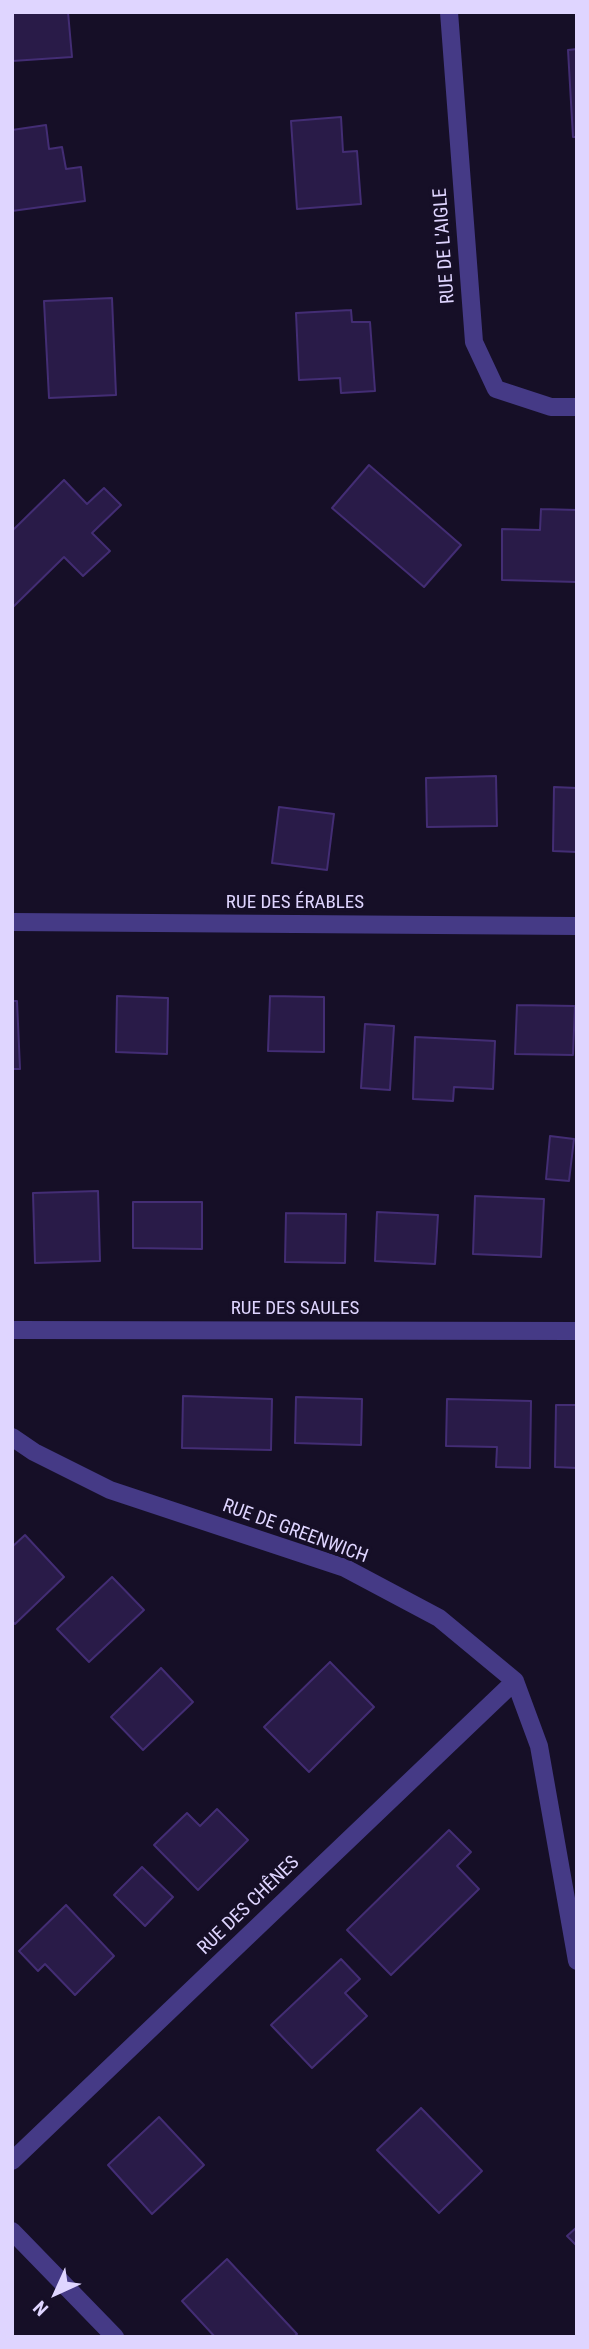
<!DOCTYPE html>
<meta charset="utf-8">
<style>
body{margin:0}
#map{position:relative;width:589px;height:2349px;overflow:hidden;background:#160f27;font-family:"Roboto Condensed",sans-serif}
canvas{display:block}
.frame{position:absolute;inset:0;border:14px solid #dfd5ff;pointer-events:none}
.north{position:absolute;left:21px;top:2258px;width:70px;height:70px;-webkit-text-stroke:5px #160f27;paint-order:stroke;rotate:225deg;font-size:19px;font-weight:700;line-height:28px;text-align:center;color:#dfd5ff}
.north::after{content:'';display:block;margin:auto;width:24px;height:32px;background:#dfd5ff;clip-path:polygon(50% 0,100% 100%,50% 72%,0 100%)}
</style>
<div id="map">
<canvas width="589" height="2349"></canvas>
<div class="frame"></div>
<div class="north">N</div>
</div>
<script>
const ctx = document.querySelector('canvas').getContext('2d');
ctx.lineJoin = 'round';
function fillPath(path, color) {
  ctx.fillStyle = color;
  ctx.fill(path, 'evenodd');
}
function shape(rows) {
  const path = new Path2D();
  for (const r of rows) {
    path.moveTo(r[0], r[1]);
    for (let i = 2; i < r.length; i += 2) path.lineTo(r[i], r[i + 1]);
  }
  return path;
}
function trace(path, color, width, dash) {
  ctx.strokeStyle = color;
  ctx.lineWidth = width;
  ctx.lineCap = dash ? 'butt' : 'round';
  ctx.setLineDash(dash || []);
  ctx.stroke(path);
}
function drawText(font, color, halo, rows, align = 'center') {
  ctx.font = font + ' "Roboto Condensed",sans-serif';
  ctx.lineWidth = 7;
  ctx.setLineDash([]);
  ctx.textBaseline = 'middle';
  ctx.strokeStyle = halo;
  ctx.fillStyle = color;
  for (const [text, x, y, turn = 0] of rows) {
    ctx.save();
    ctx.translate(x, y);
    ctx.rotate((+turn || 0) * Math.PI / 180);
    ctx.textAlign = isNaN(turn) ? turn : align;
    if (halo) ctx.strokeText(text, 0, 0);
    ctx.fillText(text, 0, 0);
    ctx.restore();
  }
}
const building = shape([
 [12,12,68,12,72,57,12,61,12,12],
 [577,49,577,137,573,137,568,50,577,49],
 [341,117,343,152,357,151,361,204,297,209,291,121,341,117],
 [46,125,49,149,62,147,66,169,81,167,85,201,12,211,12,130,46,125],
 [112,298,116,395,49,398,44,301,112,298],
 [351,310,352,322,370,322,375,391,341,393,340,378,299,380,296,313,351,310],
 [369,465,461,545,424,587,332,508,369,465],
 [64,480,87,504,104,488,121,505,92,533,110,551,83,576,64,557,12,608,12,531,64,480],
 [541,509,577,510,577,582,502,580,502,529,540,530,541,509],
 [496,776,497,826,427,827,426,778,496,776],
 [554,787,577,788,577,852,553,851,554,787],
 [279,807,334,814,327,870,272,863,279,807],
 [117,996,168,998,167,1054,116,1052,117,996],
 [270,996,324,997,324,1052,268,1051,270,996],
 [12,1001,17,1001,20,1069,12,1069,12,1001],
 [517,1005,575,1006,573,1055,515,1054,517,1005],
 [365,1024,394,1026,390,1090,361,1088,365,1024],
 [415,1037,495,1041,493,1089,454,1087,453,1101,413,1099,415,1037],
 [550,1136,574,1139,569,1181,546,1179,550,1136],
 [98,1191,100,1261,35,1263,33,1193,98,1191],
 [475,1196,544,1199,541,1257,473,1254,475,1196],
 [133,1202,202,1202,202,1249,133,1248,133,1202],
 [377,1212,438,1215,435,1264,375,1261,377,1212],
 [286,1213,346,1214,345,1263,285,1262,286,1213],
 [183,1396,272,1399,271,1450,182,1448,183,1396],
 [296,1397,362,1399,361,1445,295,1443,296,1397],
 [447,1399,531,1401,530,1468,496,1467,497,1447,446,1446,447,1399],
 [556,1405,577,1405,577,1468,555,1467,556,1405],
 [25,1535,64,1577,15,1624,12,1621,12,1547,25,1535],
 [112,1577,144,1610,89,1662,57,1629,112,1577],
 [330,1662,374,1707,309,1772,264,1727,330,1662],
 [161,1668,193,1702,143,1750,111,1717,161,1668],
 [217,1809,248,1840,198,1890,154,1845,187,1813,200,1826,217,1809],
 [449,1830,471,1852,457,1866,479,1889,391,1975,347,1930,449,1830],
 [142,1867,173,1897,145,1926,114,1895,142,1867],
 [66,1905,114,1956,75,1995,45,1964,38,1971,19,1951,66,1905],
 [341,1959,360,1979,345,1993,367,2016,312,2068,271,2025,341,1959],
 [421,2108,482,2171,439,2213,377,2150,421,2108],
 [159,2117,204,2165,152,2214,108,2165,159,2117],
 [577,2227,577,2246,567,2236,577,2227],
 [227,2259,297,2334,294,2337,215,2337,182,2301,227,2259]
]);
fillPath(building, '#291b48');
trace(building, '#432d74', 2);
trace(shape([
 [449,12,474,342,496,389,551,407,577,407],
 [12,922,577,926],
 [12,1330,577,1331],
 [12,1437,34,1452,110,1490,345,1568,439,1618,515,1681,539,1746,577,1961],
 [12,2161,515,1681],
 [12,2231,115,2337]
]), '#453a86', 18);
drawText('19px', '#dfd5ff', '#160f27', [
 ["RUE DE L'AIGLE",445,246,-94],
 ["RUE DES ÉRABLES",295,903],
 ["RUE DES SAULES",295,1309],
 ["RUE DE GREENWICH",295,1532,20],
 ["RUE DES CHÊNES",249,1906,-44]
]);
</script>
